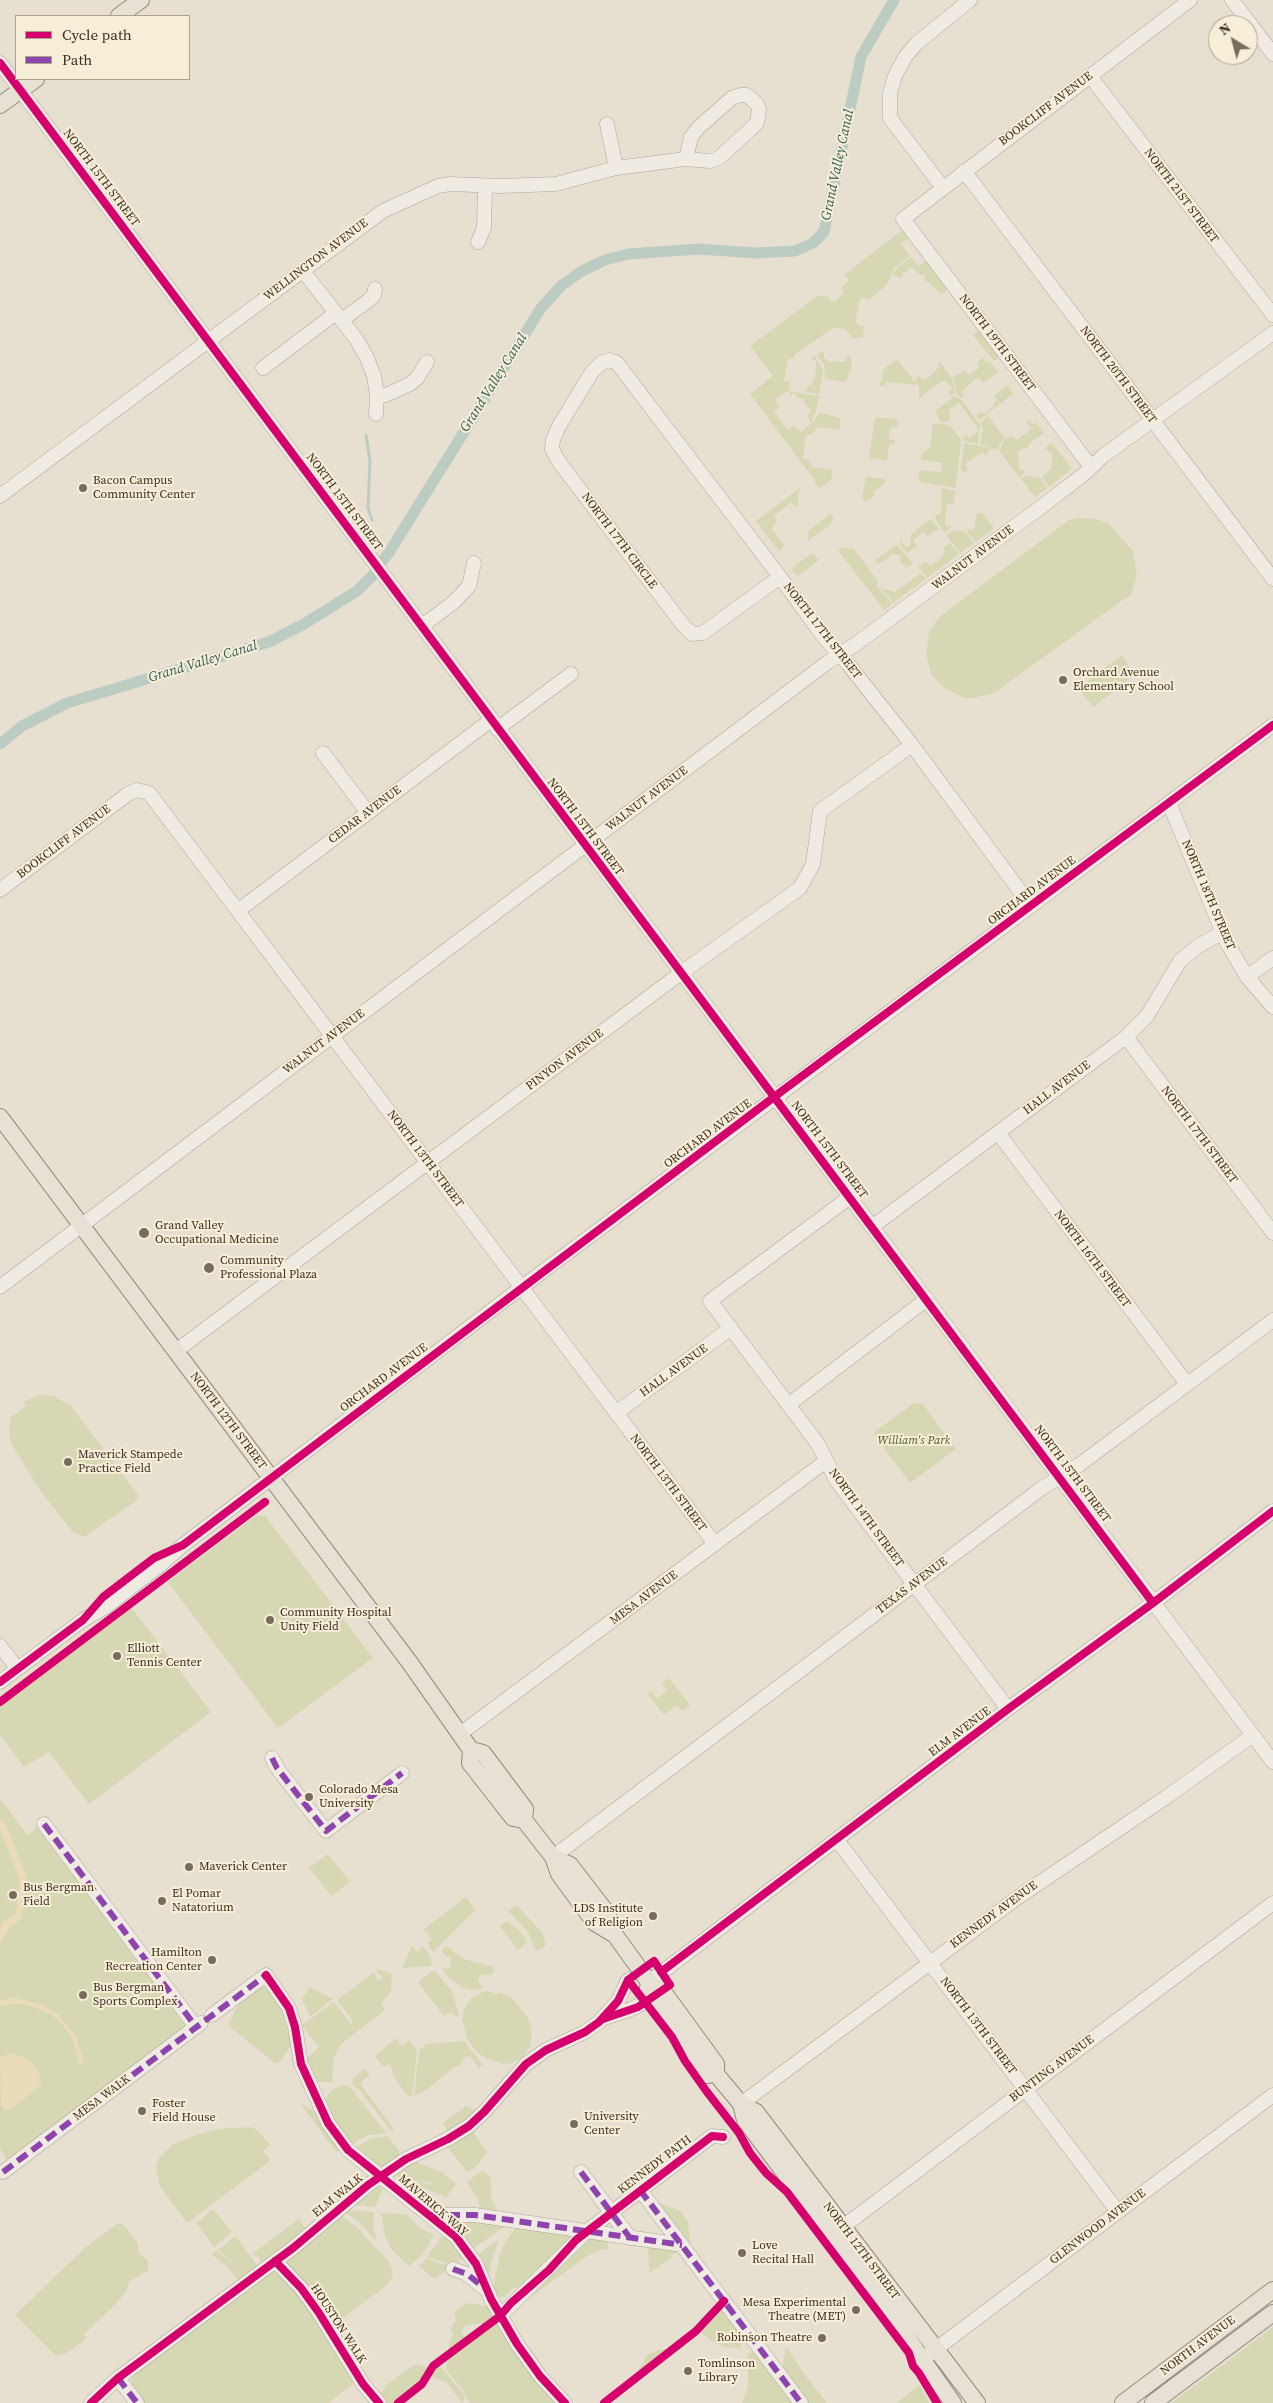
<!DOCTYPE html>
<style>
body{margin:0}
#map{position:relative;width:1273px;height:2403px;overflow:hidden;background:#e7e0d1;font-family:"Source Serif 4",serif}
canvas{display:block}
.legend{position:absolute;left:15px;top:15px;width:175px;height:65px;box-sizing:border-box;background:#f7eed8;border:1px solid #ada18e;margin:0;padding:6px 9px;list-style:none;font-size:15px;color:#3d2e20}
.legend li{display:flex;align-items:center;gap:10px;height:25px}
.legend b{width:25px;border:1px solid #ada18e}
.north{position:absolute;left:1208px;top:15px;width:50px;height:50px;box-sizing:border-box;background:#f7eed8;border:1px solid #ada18e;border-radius:50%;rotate:323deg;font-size:14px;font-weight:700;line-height:20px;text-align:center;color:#3d2e20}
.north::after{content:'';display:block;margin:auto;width:18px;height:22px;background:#786c5e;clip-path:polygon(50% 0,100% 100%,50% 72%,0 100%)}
</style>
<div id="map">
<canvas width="1273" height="2403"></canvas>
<ul class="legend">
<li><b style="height:6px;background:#d6006c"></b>Cycle path</li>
<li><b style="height:6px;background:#8e44ad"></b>Path</li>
</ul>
<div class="north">N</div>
</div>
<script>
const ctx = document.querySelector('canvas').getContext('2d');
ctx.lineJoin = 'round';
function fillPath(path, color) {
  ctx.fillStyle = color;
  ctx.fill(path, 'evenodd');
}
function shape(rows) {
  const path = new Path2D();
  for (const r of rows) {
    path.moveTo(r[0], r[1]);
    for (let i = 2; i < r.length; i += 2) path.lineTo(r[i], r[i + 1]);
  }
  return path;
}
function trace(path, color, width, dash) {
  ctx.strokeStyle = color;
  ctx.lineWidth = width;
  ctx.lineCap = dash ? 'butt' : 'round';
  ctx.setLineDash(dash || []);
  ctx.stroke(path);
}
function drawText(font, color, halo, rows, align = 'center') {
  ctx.font = font + ' "Source Serif 4",serif';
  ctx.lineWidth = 4;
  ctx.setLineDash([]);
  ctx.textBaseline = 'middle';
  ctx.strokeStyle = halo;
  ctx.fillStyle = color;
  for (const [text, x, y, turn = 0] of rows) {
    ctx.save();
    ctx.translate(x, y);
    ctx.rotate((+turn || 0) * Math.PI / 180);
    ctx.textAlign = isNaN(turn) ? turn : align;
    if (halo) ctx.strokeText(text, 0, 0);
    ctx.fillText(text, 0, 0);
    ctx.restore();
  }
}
fillPath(shape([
 [905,228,911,236,901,244,910,256,894,268,887,285,868,300,864,297,860,299,855,321,859,326,864,327,863,337,852,338,845,329,833,328,794,355,794,359,788,359,784,381,790,382,789,390,775,399,779,408,774,411,784,425,788,429,793,426,801,432,814,421,819,413,841,418,839,430,817,427,812,435,807,435,805,441,803,459,809,460,812,467,833,470,831,480,819,489,813,478,750,394,773,376,750,346,817,296,827,296,832,302,835,302,844,292,842,287,849,280,844,275],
 [911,257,918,266,927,261,945,284,946,290,942,295,928,282,925,281,925,275,920,275,912,267,905,273,902,272,902,278,892,275,898,267],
 [980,329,1001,356,994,361,973,335],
 [821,352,824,353,824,358,828,361,841,362,846,361,847,355,850,356,852,366,846,382,825,379,824,365,817,355],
 [815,356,823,371,819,394,806,392,808,385,812,385,813,380,815,379,816,360,811,359],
 [983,358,987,363,990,361,998,372,983,383,980,378,975,379,961,392,965,397,960,397,957,394,953,377,964,371,970,375,979,368,977,363],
 [897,359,898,360,917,385,886,382,885,386,880,385,884,369],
 [940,362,952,379,955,393,951,396,949,393,952,388,944,380,919,398,919,387,915,379,919,376,922,380,928,378,940,366,938,363],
 [1008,385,1013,394,979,420,976,416,981,412,984,414,994,406,993,403,997,401,994,396],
 [788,391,819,396,815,414,811,422,807,415,811,412,802,398,799,399,794,393,791,395],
 [955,396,962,400,980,425,978,444,965,441,960,435,963,437,967,434,969,438,979,430,959,403,949,410,950,419,946,422,941,422,935,411],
 [988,416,1004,437,997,450,980,444,983,430,980,422],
 [877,417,898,420,897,428,891,427,889,433,889,439,895,440,894,444,889,444,887,461,869,458,875,419],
 [1029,420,1032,424,1036,422,1044,433,1029,444,1028,448,1023,448,1022,450,1018,451,1019,470,1025,471,1020,478,999,451,1005,438,1012,436,1017,440,1031,429,1026,422],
 [933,423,950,425,961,440,956,487,954,488,918,481,920,470,941,472,942,463,921,460,922,453,930,448],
 [964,443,990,448,986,456,983,452,969,461,965,465,968,470,966,472,961,471],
 [1052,443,1072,469,1049,487,1042,477,1051,468,1053,456,1045,448],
 [1025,476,1040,478,1048,488,1035,497,1021,479],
 [866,477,885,479,886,482,873,492,875,495,866,502,862,498],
 [801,487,798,493,798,505,795,506,791,502,774,516,777,521,772,529,785,546,779,551,756,521],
 [942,488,956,491,953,504,948,503,946,509,945,526,951,527,945,533,934,517,941,512],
 [977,513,982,513,994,528,976,542,967,532,968,529,974,530],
 [830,514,834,517,828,527,808,541,808,531],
 [1081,518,1095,519,1108,523,1133,551,1137,576,1131,594,994,693,974,698,964,698,946,689,932,676,926,655,929,633,938,618,1069,520],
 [931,519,939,529,927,536,924,532,913,540,917,546,907,553,900,545,900,542,902,540,902,544,909,548,911,534],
 [953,530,965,532,974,543,960,553,946,535],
 [950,543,959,554,927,578,918,566,925,562,931,566,943,556,944,547],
 [897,545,913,564,907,568,900,561,901,555,890,554,889,558,878,564,875,560],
 [841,548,854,549,878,581,877,586,892,604,884,610,838,550],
 [812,553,819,560,798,576,792,571,792,568],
 [921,573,926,579,893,603,881,588,895,592],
 [1122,655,1134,675,1093,707,1078,688],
 [40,1395,54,1396,71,1406,138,1495,137,1500,84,1537,74,1533,41,1492,11,1443,9,1431,11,1417,26,1406,23,1402],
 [914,1403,923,1404,956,1449,910,1483,873,1433],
 [257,1515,265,1516,373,1658,278,1728,168,1582],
 [131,1607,211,1712,89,1804,49,1752,24,1767,0,1735,0,1706],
 [669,1678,690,1705,682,1711,676,1705,664,1715,648,1694,651,1691,657,1698,667,1691,662,1683],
 [0,1798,27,1835,37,1827,186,2025,185,2028,13,2160,6,2158,0,2149],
 [328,1854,350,1882,331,1896,309,1868],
 [466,1897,475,1910,433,1952,427,1943,432,1939,424,1929],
 [516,1905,542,1932,546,1945,538,1951,535,1949,528,1932,508,1911],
 [507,1921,519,1930,527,1942,518,1950,500,1926],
 [412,1946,417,1952,423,1946,430,1956,432,1966,402,1968],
 [446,1946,464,1959,493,1967,494,1972,491,1975,481,1975,478,1979,478,1982,484,1988,476,1990,463,1988,446,1975,442,1969,449,1968,451,1959,441,1952],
 [378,1969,392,1974,391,1992,381,2003,385,2010,340,2045,334,2058,332,2082,315,2082,306,2059,319,2047,302,2025,334,2002,351,2024,353,2021,337,2000,374,1972,378,1981,383,1978,376,1970],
 [432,1971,436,1972,452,1992,459,2014,456,2018,451,2012,444,2016,418,1982],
 [262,1986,272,1992,281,2010,292,2044,279,2063,275,2063,232,2029,229,2023,235,2010,247,1994],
 [310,1987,333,1999,310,2017,302,1998],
 [485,1991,494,1992,493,1994,497,1994,498,1992,512,1998,529,2019,532,2032,530,2046,523,2057,512,2063,503,2064,485,2058,475,2050,467,2038,462,2019,464,2010,471,1998],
 [396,2038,402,2046,409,2040,417,2051,412,2097,406,2094,393,2075,391,2066,389,2064,383,2067,375,2056],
 [464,2041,483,2065,479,2068,471,2057,466,2056,460,2065,454,2067,429,2088,414,2097,419,2050,427,2044],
 [365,2069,370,2075,362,2081,361,2085,394,2129,391,2131,358,2088,356,2089,352,2084,354,2077],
 [343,2085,350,2087,386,2133,369,2135,350,2145,322,2102,333,2089],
 [300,2103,315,2111,340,2150,336,2152],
 [466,2106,477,2111,448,2132,443,2123],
 [251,2127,257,2130,270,2145,263,2151,270,2159,269,2162,187,2223,159,2185,156,2167,159,2158,172,2145,193,2136,218,2129],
 [472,2130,487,2152,478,2165,468,2172,446,2146],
 [388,2136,399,2151,399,2156,380,2169,355,2148,370,2139],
 [413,2161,442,2172,456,2184,450,2192,447,2191,450,2193,446,2198,424,2188,407,2191,402,2188,410,2183,421,2182,439,2186,428,2182,420,2181,410,2182,401,2187,397,2181,398,2172],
 [483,2171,491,2177,491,2197,498,2212,480,2212,477,2198,467,2182,471,2179,476,2191,471,2178],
 [376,2187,383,2188,375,2207,356,2205,355,2204],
 [657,2202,679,2210,688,2221,690,2247],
 [213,2209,232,2232,214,2247,196,2222,203,2220,202,2218],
 [346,2210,374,2212,373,2224,377,2242,359,2222,344,2212],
 [381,2213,399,2214,403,2220,400,2214,407,2215,419,2227,434,2235,431,2240,410,2227,431,2241,422,2255,409,2266,391,2249,385,2237],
 [342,2216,364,2233,363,2235,388,2260,393,2272,392,2278,386,2286,331,2327,284,2261],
 [465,2217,506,2226,472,2249,461,2236,467,2227],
 [299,2219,306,2229,261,2263,258,2256,256,2257,253,2253],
 [122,2223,137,2242,139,2253,148,2261,148,2270,130,2281,126,2291,115,2305,84,2334,87,2338,67,2353,55,2355,15,2315,86,2247,117,2224],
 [518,2225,578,2233,522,2287,513,2288,505,2297,498,2297,494,2294,494,2283,500,2254,506,2241],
 [234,2237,236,2237,257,2265,257,2268,238,2281,228,2267,212,2255,216,2251,234,2264,240,2271,234,2263,217,2250,221,2247,222,2249,223,2246],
 [440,2237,450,2238,463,2258,453,2265,427,2257,437,2243,441,2244,438,2242],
 [585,2238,609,2238,607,2250,603,2249,587,2256,531,2297,529,2292],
 [499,2239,491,2263,488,2279,479,2254],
 [648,2243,680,2251,671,2255,672,2257,650,2273,649,2271],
 [427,2258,442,2264,452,2266,434,2279,419,2266],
 [279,2268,354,2373,354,2383,328,2403,144,2403,137,2396,130,2384,134,2373,272,2269],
 [467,2303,488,2306,494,2317,490,2321,488,2319,483,2325,480,2323,466,2325,461,2331,466,2339,448,2352,450,2339,454,2335,451,2331,452,2324,456,2320,454,2312],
 [718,2310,722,2310,735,2324,741,2341,741,2348,725,2347,715,2343,701,2333,700,2329],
 [497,2321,557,2403,470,2403,468,2401,463,2390,446,2370,448,2357],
 [1273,2327,1273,2403,1171,2403,1204,2379],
 [674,2348,634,2378,648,2354,658,2350],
 [787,2348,805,2375,827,2403,807,2403,782,2371,785,2350],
 [758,2351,799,2403,742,2403,748,2387,748,2354],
 [415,2364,429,2368,421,2382,394,2403,384,2403,380,2395,386,2385],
 [439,2364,464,2395,465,2399,462,2403,447,2383,429,2375,434,2367],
 [920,2385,929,2403,896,2403]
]), '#d6d7b3');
fillPath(shape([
 [0,1818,8,1828,27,1878,22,1918,9,1928,0,1944,0,1930,3,1923,15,1915,20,1880,0,1829],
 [16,1998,43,2005,59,2015,76,2036,84,2062,80,2065,72,2038,62,2024,49,2013,24,2004,0,2005,0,2000],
 [9,2054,22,2056,32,2063,39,2073,41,2085,9,2111,3,2109,1,2103,0,2057]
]), '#eadcb9');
trace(shape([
 [366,435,370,461,368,508,372,520]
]), '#bcccc2', 3);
trace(shape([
 [0,744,22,726,67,703,269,642,304,624,357,591,372,576,390,551,541,308,562,285,582,271,605,260,628,254,699,249,756,253,795,251,813,243,824,232,861,57,894,0]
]), '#bcccc2', 11);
const minor = shape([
 [1232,0,1273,54],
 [0,63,1273,1762],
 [1090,76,1273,315],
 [607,124,616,168],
 [964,171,1273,579],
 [943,188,890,118,890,93,895,76,905,57,917,43,970,0],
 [478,242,484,228,485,186],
 [303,271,357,340,367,358,374,376,377,396,376,414],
 [342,320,369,300,374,295,375,289],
 [263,368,336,313],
 [377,396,386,395,410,384,417,378,427,362],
 [1091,467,903,219,1190,0],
 [0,496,383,211,438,186,450,184,501,186,556,184,616,168,686,159,710,161,719,158,757,123,759,109,757,104,747,95,740,95,732,98,699,127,691,137,686,159],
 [780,577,703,633,692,634,683,625,559,462,552,449,553,440,559,426,592,372,601,363,610,360,617,363,777,573,780,577,826,640,848,664,912,745,1031,906],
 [422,626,454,602,469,586,474,563],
 [497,729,571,674],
 [323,753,368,813],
 [1169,803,1227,943,1247,977,1273,1007],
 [0,890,128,794,137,790,149,793,715,1544],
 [239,910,491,720],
 [1247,977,1273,958],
 [1126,1037,1273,1233],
 [998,1133,1187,1384],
 [850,1197,710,1301,818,1444,836,1480,1008,1709],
 [873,1226,1126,1037,1147,1016,1180,961,1198,946,1222,933],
 [0,1287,828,662,856,644,1037,510,1083,475,1103,456,1273,333],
 [176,1351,681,973,800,888,813,864,820,811,912,745],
 [788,1405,927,1299],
 [616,1413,731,1328],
 [0,1646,18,1669],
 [0,1682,83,1620,104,1608,160,1565,183,1545,522,1287,1273,725],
 [460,1734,826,1461],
 [272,1758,277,1768,326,1831,402,1773],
 [44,1824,196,2027],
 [837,1840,1118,2212],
 [553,1857,1042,1488,1079,1465,1273,1320],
 [649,1982,1008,1709,1153,1603,1273,1511],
 [212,2015,266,1975,289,2008,295,2027,301,2064,328,2123,348,2150,456,2237,476,2264,491,2299,517,2344,540,2376,565,2403],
 [604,2018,629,2010,646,2002],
 [741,2104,1017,1898,1168,1796,1253,1735],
 [3,2172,201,2023],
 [581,2172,630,2238],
 [640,2190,801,2403],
 [430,2215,475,2215,682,2245],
 [836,2232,1273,1903],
 [275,2261,301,2288,319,2313,363,2384,379,2403],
 [453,2269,467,2274,484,2288],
 [500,2316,587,2231,712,2136,723,2137],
 [928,2355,1273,2095],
 [118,2378,137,2403],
 [91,2403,118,2378,293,2248,368,2185,406,2159,448,2139,469,2126,484,2112,526,2064,546,2050,585,2032,599,2022,618,2001,628,1980]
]);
const major = shape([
 [119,16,141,0],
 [0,105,36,79],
 [0,1117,410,1663,471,1750],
 [524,1820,513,1818,470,1763,471,1750,483,1753,525,1809,524,1820,553,1857,559,1874,595,1923,615,1935],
 [553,1857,570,1865,607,1913,615,1935,649,1982],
 [716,2074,707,2075,658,2010,647,1995,649,1982,662,1990,716,2064,716,2074,741,2104,756,2112,977,2403],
 [741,2104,745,2120,897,2323,953,2403],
 [1123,2403,1273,2290],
 [1153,2403,1273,2313]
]);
trace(minor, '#ada599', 15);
trace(major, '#928b80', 18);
trace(minor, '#efebe3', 14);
trace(major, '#e6e1d4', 16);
trace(shape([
 [272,1758,277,1768,326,1831,402,1773],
 [44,1824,196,2027],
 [3,2172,266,1975,268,1977],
 [581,2172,630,2238],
 [640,2190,801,2403],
 [430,2215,475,2215,682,2245],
 [453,2269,467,2274,483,2287],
 [118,2378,137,2403]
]), '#8e44ad', 6, [12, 6]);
trace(shape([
 [0,63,1153,1603],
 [0,1682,83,1620,103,1597,154,1558,183,1545,782,1091,1273,725],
 [0,1702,265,1502],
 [661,1972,1008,1709,1153,1603,1273,1511],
 [266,1975,289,2008,295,2027,301,2064,328,2123,348,2150,456,2237,476,2264,491,2299,517,2344,540,2376,565,2403],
 [628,1980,672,2037,685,2061,707,2092,739,2133,750,2153,766,2173,787,2192,909,2353,913,2366,919,2373,937,2403],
 [603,2019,638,2007,670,1985,654,1961,628,1980],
 [275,2261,301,2288,319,2313,363,2384,379,2403],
 [91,2403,118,2378,293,2248,368,2185,406,2159,448,2139,469,2126,484,2112,526,2064,546,2050,585,2032,599,2022,618,2001,628,1980],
 [398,2403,422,2384,433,2366,500,2316,511,2303,549,2270,576,2240,712,2136,723,2137],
 [604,2403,696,2331,724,2301]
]), '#d6006c', 8);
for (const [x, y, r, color] of [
 [83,488,5,"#786c5e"],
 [1063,680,5,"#786c5e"],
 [144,1233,6,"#786c5e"],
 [209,1268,6,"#786c5e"],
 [68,1462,5,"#786c5e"],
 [270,1620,5,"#786c5e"],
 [117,1656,5,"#786c5e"],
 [309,1797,5,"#786c5e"],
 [189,1867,5,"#786c5e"],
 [13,1895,5,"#786c5e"],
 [162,1901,5,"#786c5e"],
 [653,1916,5,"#786c5e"],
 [212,1960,5,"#786c5e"],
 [83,1995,5,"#786c5e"],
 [142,2111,5,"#786c5e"],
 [574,2124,5,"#786c5e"],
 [742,2253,5,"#786c5e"],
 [856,2310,5,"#786c5e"],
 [822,2338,5,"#786c5e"],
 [688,2371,5,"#786c5e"]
]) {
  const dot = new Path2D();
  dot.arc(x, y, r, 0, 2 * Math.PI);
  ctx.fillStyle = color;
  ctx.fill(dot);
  trace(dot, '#f7eed8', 2);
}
drawText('12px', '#3d2e20', '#f7eed8', [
 ["BOOKCLIFF AVENUE",1046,109,-37],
 ["NORTH 15TH STREET",101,178,53],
 ["NORTH 21ST STREET",1181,196,53],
 ["WELLINGTON AVENUE",316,260,-37],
 ["NORTH 19TH STREET",997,343,53],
 ["NORTH 20TH STREET",1118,375,53],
 ["NORTH 15TH STREET",344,502,53],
 ["NORTH 17TH CIRCLE",619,541,53],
 ["WALNUT AVENUE",973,558,-37],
 ["NORTH 17TH STREET",822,631,52],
 ["WALNUT AVENUE",647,799,-37],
 ["CEDAR AVENUE",365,815,-37],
 ["NORTH 15TH STREET",585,827,53],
 ["BOOKCLIFF AVENUE",64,842,-37],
 ["ORCHARD AVENUE",1032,891,-37],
 ["NORTH 18TH STREET",1208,895,67],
 ["WALNUT AVENUE",324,1042,-37],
 ["PINYON AVENUE",565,1060,-37],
 ["HALL AVENUE",1057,1088,-37],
 ["ORCHARD AVENUE",708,1134,-37],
 ["NORTH 17TH STREET",1199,1135,53],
 ["NORTH 15TH STREET",829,1150,53],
 ["NORTH 13TH STREET",425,1159,53],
 ["NORTH 16TH STREET",1092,1259,53],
 ["HALL AVENUE",674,1371,-36],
 ["ORCHARD AVENUE",384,1378,-37],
 ["NORTH 12TH STREET",228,1421,53],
 ["NORTH 15TH STREET",1072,1474,53],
 ["NORTH 13TH STREET",668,1483,53],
 ["NORTH 14TH STREET",866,1518,54],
 ["TEXAS AVENUE",912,1586,-37],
 ["MESA AVENUE",644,1598,-37],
 ["ELM AVENUE",960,1732,-37],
 ["KENNEDY AVENUE",994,1915,-36],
 ["NORTH 13TH STREET",978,2026,53],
 ["BUNTING AVENUE",1052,2069,-37],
 ["MESA WALK",102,2098,-37],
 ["KENNEDY PATH",655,2165,-37],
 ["ELM WALK",338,2196,-39],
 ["MAVERICK WAY",433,2206,41],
 ["GLENWOOD AVENUE",1098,2227,-37],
 ["NORTH 12TH STREET",861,2251,53],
 ["HOUSTON WALK",338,2324,57],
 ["NORTH AVENUE",1198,2346,-37]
]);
drawText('12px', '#3d2e20', '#f7eed8', [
 ["Bacon Campus",93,481],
 ["Community Center",93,495],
 ["Orchard Avenue",1073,673],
 ["Elementary School",1073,687],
 ["Grand Valley",155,1226],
 ["Occupational Medicine",155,1240],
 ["Community",220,1261],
 ["Professional Plaza",220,1275],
 ["Maverick Stampede",78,1455],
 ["Practice Field",78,1469],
 ["Community Hospital",280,1613],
 ["Unity Field",280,1627],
 ["Elliott",127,1649],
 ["Tennis Center",127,1663],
 ["Colorado Mesa",319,1790],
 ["University",319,1804],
 ["Maverick Center",199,1867],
 ["Bus Bergman",23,1888],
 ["Field",23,1902],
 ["El Pomar",172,1894],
 ["Natatorium",172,1908],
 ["LDS Institute",643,1909,"right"],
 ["of Religion",643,1923,"right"],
 ["Hamilton",202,1953,"right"],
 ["Recreation Center",202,1967,"right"],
 ["Bus Bergman",93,1988],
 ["Sports Complex",93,2002],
 ["Foster",152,2104],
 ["Field House",152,2118],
 ["University",584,2117],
 ["Center",584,2131],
 ["Love",752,2246],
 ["Recital Hall",752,2260],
 ["Mesa Experimental",846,2303,"right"],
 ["Theatre (MET)",846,2317,"right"],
 ["Robinson Theatre",812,2338,"right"],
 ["Tomlinson",698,2364],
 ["Library",698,2378]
], 'left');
drawText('italic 12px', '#4d5a26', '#f7eed8', [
 ["William's Park",914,1441]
]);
drawText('italic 14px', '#2f5d5a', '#f7eed8', [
 ["Grand Valley Canal",838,165,-78],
 ["Grand Valley Canal",494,383,-58],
 ["Grand Valley Canal",203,662,-17]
]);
</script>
